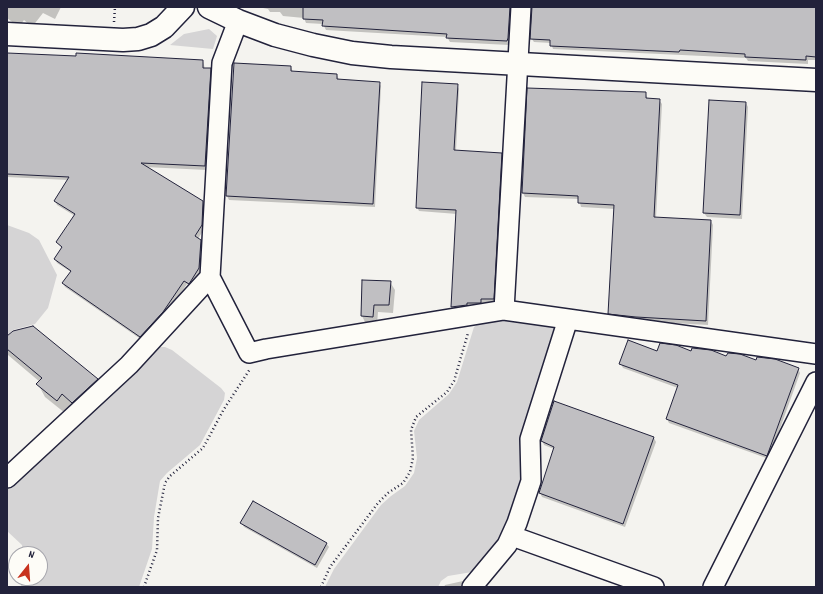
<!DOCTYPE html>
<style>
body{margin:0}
#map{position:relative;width:823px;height:594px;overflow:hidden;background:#f4f3ef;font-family:Dekko,sans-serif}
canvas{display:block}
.frame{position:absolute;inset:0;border:8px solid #22223b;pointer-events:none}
.north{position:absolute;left:8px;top:546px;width:40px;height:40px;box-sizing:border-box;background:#fdfcf7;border:1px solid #a5a5ac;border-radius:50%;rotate:17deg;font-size:11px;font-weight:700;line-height:16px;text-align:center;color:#22223b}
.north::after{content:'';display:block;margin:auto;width:14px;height:18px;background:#c8321e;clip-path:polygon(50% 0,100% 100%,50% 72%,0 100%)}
</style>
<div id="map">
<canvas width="823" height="594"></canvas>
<div class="frame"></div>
<div class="north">N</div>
</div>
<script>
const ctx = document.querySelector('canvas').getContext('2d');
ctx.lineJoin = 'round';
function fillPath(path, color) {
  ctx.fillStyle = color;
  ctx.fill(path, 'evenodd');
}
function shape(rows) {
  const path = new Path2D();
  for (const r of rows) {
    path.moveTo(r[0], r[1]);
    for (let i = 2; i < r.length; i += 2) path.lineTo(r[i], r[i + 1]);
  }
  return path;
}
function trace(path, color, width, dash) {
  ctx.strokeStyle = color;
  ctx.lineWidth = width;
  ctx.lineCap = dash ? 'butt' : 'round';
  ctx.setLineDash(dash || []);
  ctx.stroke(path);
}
fillPath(shape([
 [209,29,217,36,213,49,170,45,184,34],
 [7,225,29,233,39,240,57,275,48,308,35,324,13,330,7,335],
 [505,317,554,325,558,331,526,480,513,522,478,571,448,576,441,581,438,587,325,587,334,569,381,505,391,496,405,486,414,473,417,458,414,431,419,420,449,394,457,382,474,327,479,323],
 [158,347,165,347,172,350,221,388,225,393,224,400,200,445,167,473,160,481,154,517,152,549,139,587,21,587,21,578,40,578,40,554,23,554,22,545,7,531,7,486]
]), '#d5d4d5');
fillPath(shape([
 [7,7,61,7,55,19,43,13,32,27,24,20,19,27,7,18],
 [258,7,513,7,509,45,450,42,447,37,326,30,323,24,306,23,304,18,283,16,280,12,270,12,268,9],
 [816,7,816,60,808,60,808,64,748,61,746,58,553,49,551,43,534,42,531,38],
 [7,54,203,61,205,69,210,69,212,73,207,170,145,167,202,202,205,206,204,229,198,239,203,245,201,272,191,287,187,284,165,316,142,340,65,287,63,283,71,272,57,263,55,259,62,248,57,242,75,216,57,205,55,201,68,180,7,177],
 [235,64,291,67,293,72,337,75,339,80,379,83,381,86,375,207,229,200,227,196],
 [457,85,459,89,456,151,501,154,504,158,495,303,483,303,483,306,454,311,452,307,457,214,419,211,417,207],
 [645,93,648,99,659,100,662,104,656,218,711,221,713,225,708,325,639,321,612,317,610,313,615,209,581,207,579,199,525,197,523,193],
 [746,103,748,107,742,219,707,217,704,213],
 [390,282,395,290,393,313,378,312,377,324,366,324,362,316],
 [7,338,97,380,104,392,80,414,70,406,65,413,45,397,38,384,40,382,8,355],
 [658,352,692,352,798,369,800,373,769,459,669,423,667,419,678,388,623,368,621,364],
 [554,402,654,438,656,442,625,527,542,497,540,493,554,449,544,445,542,440],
 [242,523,326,543,329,547,317,568,244,527],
 [463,581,467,587,444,587,445,585]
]), '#0003');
const building = shape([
 [303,7,510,7,508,38,507,41,446,38,447,34,322,26,323,20,303,19,303,7],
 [532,7,816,7,816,57,806,56,806,60,745,57,745,54,680,50,679,52,550,46,550,40,530,39,532,7],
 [7,53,76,56,76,53,203,60,203,68,211,68,205,166,141,163,203,201,202,225,195,236,201,240,199,268,189,284,184,281,163,312,140,337,62,283,71,271,54,259,62,247,56,242,75,214,54,201,69,177,7,174,7,53],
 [234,63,291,66,291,71,337,74,337,79,380,82,373,204,226,196,234,63],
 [422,82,458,84,454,150,502,153,494,299,481,299,481,303,467,303,467,305,451,307,456,210,416,208,422,82],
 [527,88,646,92,646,98,660,99,654,217,711,220,706,321,636,317,608,314,614,205,578,203,578,196,522,193,527,88],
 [709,100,746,102,740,215,703,213,709,100],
 [362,280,391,281,389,305,374,305,373,317,361,316,362,280],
 [33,326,98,379,72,403,62,394,57,401,36,384,42,378,7,349,7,336,13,331,33,326],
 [628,340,657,351,660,343,676,345,691,351,692,348,711,350,726,356,728,353,740,354,756,360,757,357,775,359,799,368,767,456,666,419,678,385,619,364,628,340],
 [554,401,654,437,623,524,539,493,554,447,541,441,554,401],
 [253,501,327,543,315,565,240,523,253,501]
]);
fillPath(building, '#c0bfc2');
trace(building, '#22223b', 1);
const minor = shape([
 [210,277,249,353,266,349,504,310,816,354],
 [504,310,521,7],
 [7,478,129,365,210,277,222,63,238,21],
 [512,536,654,587],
 [472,587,507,545,517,523,531,481,530,439,568,319],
 [713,587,816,382]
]);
const tertiary = shape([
 [209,7,238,21,275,35,313,45,352,53,391,57,816,80],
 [7,34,123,40,138,39,151,35,164,27,183,7]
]);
trace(minor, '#22223b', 22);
trace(tertiary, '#22223b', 25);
trace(shape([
 [114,22,115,7],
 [144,587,157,550,158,518,165,483,170,476,203,448,224,409,250,369],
 [321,587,330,567,378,503,388,493,403,483,410,472,413,458,411,430,416,417,447,392,454,381,468,333]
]), '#22223b', 2.5, [1, 3]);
trace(minor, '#fdfcf7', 19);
trace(tertiary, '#fdfcf7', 22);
</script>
